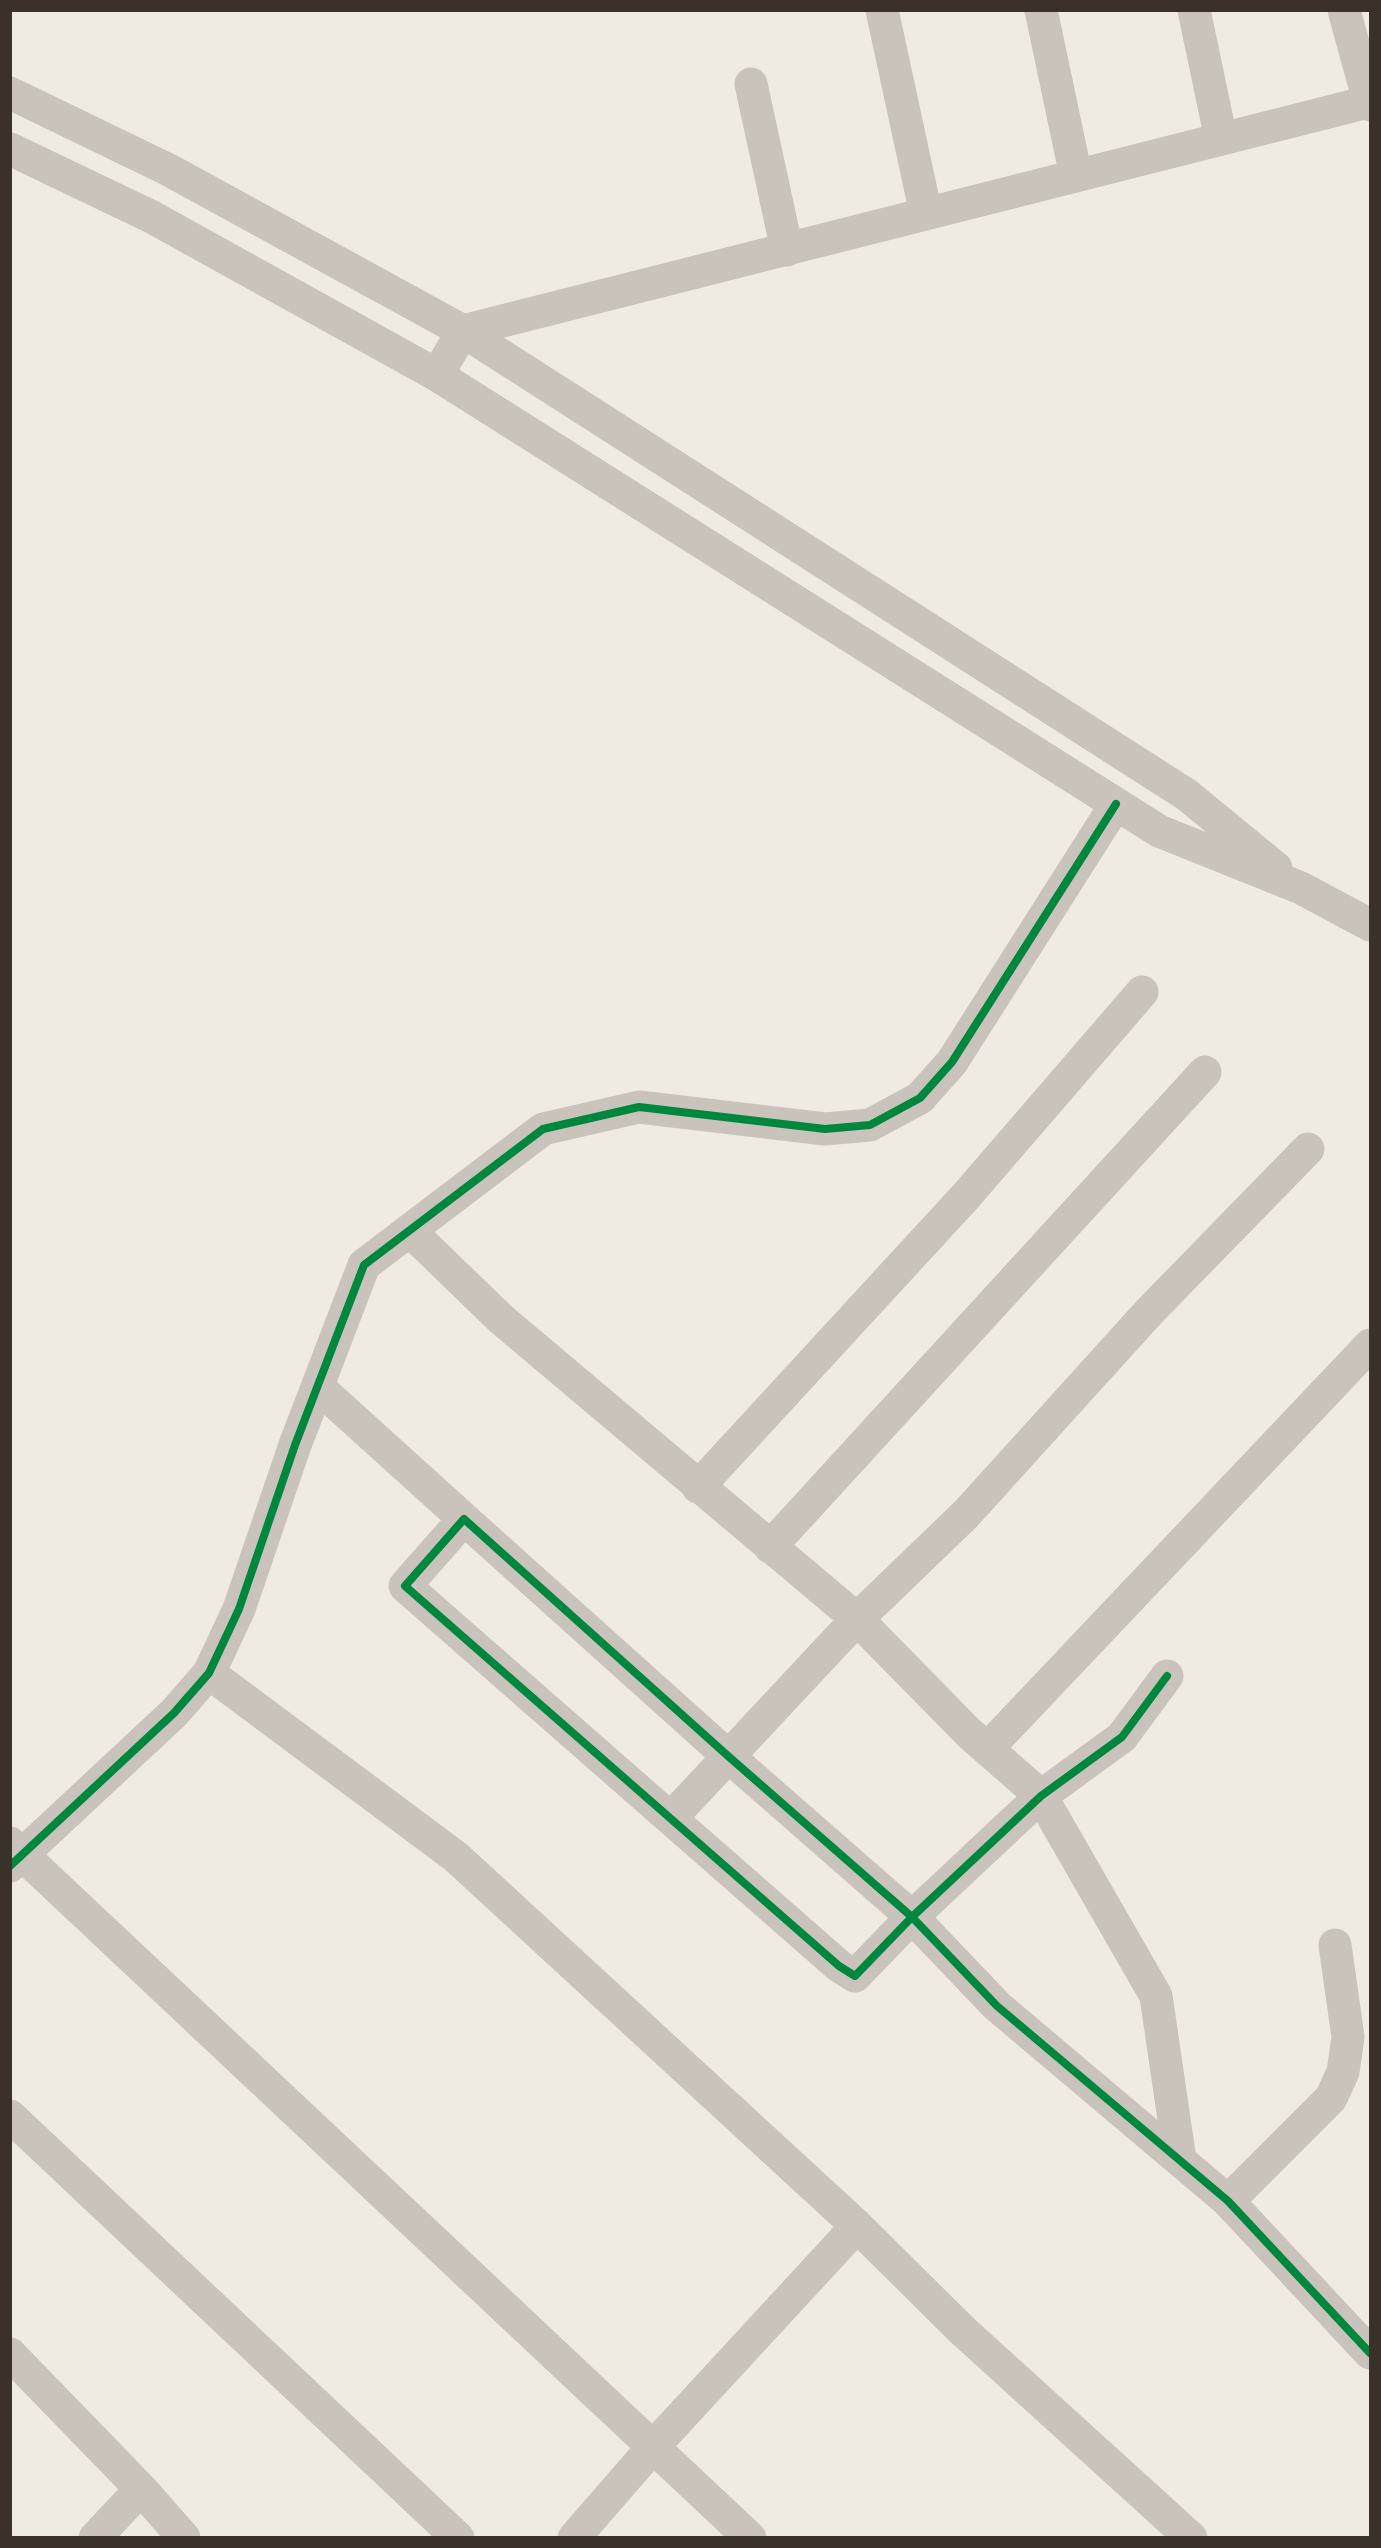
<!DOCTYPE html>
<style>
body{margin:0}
#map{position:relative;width:1381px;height:2548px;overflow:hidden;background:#efebe2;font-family:"Sofia Sans Condensed",sans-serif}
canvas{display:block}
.frame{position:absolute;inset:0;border:12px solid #3a3129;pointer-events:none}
</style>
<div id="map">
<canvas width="1381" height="2548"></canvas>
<div class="frame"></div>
</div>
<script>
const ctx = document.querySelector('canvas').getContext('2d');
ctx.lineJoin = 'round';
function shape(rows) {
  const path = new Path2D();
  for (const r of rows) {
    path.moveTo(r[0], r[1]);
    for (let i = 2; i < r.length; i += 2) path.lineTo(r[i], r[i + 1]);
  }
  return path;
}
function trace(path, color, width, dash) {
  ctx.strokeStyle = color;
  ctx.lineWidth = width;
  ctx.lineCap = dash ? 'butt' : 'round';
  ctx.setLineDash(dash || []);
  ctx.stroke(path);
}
trace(shape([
 [882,10,926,214],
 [1041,10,1076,176],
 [1194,10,1221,139],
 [751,84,787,250],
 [437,375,463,331,1368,102],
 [410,1231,501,1319,857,1619,969,1733,1041,1796,1156,1996,1180,2160],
 [318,1387,464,1519],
 [698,1487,966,1196,1142,992],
 [770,1547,1205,1072],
 [1167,1676,1122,1737,1041,1796,912,1917,855,1976,839,1966,405,1586,464,1519,728,1756,912,1917,997,2006,1228,2201,1370,2353],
 [987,1749,1370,1345],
 [671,1818,857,1619,966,1514,1149,1312,1308,1149],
 [10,1843,653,2447,574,2538],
 [10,2116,458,2538],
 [1228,2201,1331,2098,1343,2072,1348,2037,1335,1945],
 [10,2354,141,2489,95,2538],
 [141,2489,184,2538],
 [750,2538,653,2447,857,2226]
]), '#c9c3bb', 33);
trace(shape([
 [1344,10,1370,105],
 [10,93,169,170,463,331,1187,795,1276,868],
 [10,149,152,217,437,375,1159,831,1301,888,1370,925],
 [209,1673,456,1857,857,2226,962,2330,1191,2538],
 [10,1866,174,1713,209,1673,239,1609,295,1445,364,1265,543,1129,639,1107,825,1129,870,1125,920,1098,952,1062,1116,804]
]), '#c9c3bb', 33);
trace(shape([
 [1167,1676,1122,1737,1041,1796,912,1917,855,1976,839,1966,405,1586,464,1519,728,1756,912,1917,997,2006,1228,2201,1370,2353],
 [10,1866,174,1713,209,1673,239,1609,295,1445,364,1265,543,1129,639,1107,825,1129,870,1125,920,1098,952,1062,1116,804]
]), '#00873e', 8);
</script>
